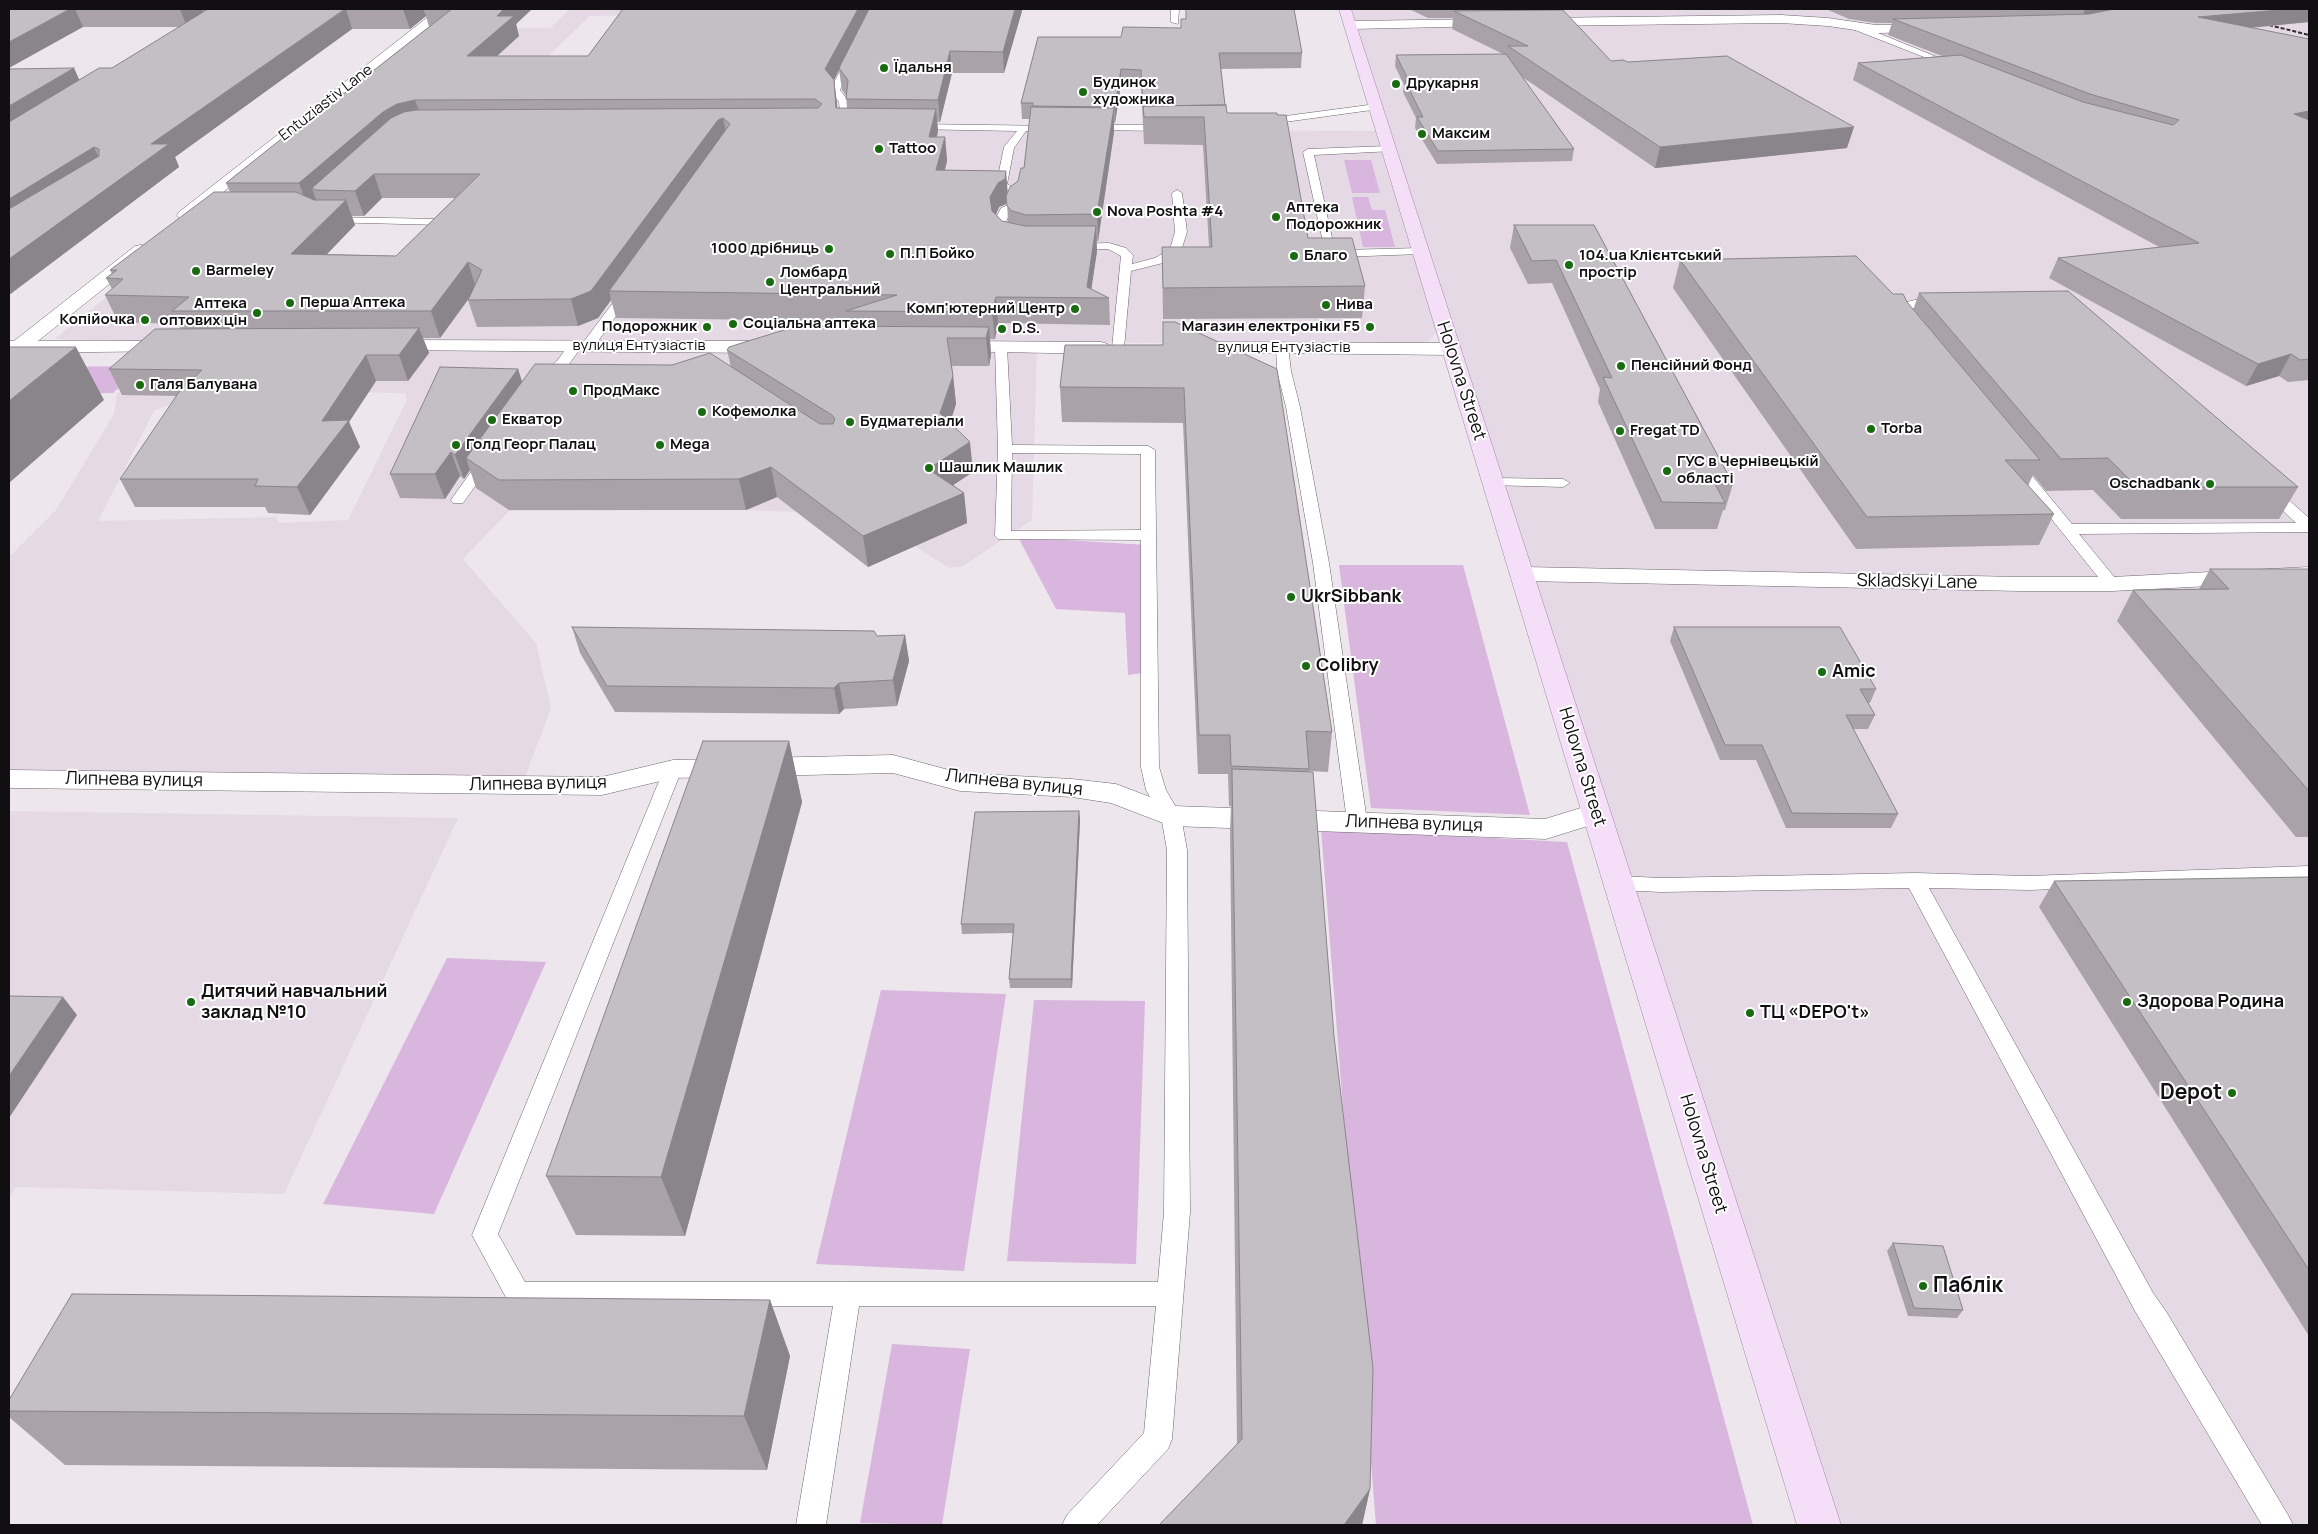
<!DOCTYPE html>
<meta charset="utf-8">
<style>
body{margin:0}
#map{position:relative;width:2318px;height:1534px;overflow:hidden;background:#ede6ed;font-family:Manrope,sans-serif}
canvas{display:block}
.frame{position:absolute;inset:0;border:10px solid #110f11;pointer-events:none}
</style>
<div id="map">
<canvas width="2318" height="1534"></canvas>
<div class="frame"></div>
</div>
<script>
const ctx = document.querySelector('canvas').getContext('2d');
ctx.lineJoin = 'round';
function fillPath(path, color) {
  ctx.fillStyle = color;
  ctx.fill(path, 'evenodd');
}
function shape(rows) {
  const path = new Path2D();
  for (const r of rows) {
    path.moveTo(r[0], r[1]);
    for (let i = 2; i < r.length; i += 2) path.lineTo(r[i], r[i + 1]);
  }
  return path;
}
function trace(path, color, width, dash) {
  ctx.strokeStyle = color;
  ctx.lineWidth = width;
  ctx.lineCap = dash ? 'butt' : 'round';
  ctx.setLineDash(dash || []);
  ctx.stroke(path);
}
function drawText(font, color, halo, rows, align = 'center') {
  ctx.font = font + ' Manrope,sans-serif';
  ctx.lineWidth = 4;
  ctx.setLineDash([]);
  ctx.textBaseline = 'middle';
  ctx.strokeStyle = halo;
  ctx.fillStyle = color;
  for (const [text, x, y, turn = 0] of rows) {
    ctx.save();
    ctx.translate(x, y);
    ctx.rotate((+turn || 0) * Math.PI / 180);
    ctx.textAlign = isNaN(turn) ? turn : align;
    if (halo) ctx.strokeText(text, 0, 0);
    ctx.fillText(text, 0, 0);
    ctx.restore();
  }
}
fillPath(shape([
 [570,9,1054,9,590,16,503,99,457,28,550,28],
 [1350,9,2309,9,2309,1525,1841,1525],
 [940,129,1375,131,1437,331,1430,340,1414,345,1037,342,1032,520,963,566,949,568,915,546,868,567,797,512,746,510,509,511,463,559,536,643,551,708,525,777,9,770,9,557,56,510,114,414,117,394,169,342,55,339,139,270,396,276,719,130],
 [202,390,405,393,407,400,348,520,279,523,276,517,98,521,154,411],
 [9,811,458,818,284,1194,16,1187,9,1197]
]), '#e5d9e6');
fillPath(shape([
 [1344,160,1371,160,1380,193,1352,193],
 [1352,197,1368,197,1372,210,1385,210,1395,247,1363,247],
 [142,366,113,393,17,394,48,367],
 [1018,537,1147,545,1149,672,1128,675,1125,613,1056,609],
 [1339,565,1463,565,1530,815,1371,808],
 [1321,829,1567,842,1753,1525,1376,1525],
 [447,958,546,962,434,1214,323,1204],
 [881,990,1006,994,964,1271,816,1264],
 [1034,1000,1145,1001,1136,1264,1007,1261],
 [892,1344,970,1349,942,1525,860,1523]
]), '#d9b6de');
const service = shape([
 [1171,9,1179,9,1178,24,1171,22,1171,9],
 [1850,24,1856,24,1959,66,1952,68,1850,28,1850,24],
 [852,53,856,56,840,90,849,102,847,124,854,127,842,130,837,127,840,112,839,102,830,90,848,56,852,53],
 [1376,104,1379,105,1379,109,1263,125,1258,122,1263,119,1376,104],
 [914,124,1057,126,1059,128,1054,131,1026,131,1014,148,1007,184,1021,192,1018,207,1010,212,1006,222,1007,234,1014,242,1012,244,1004,244,995,235,994,222,1001,208,1008,205,1010,194,996,186,1004,147,1017,131,911,129,909,127,914,124],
 [1089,125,1169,125,1174,128,1169,131,1086,130,1084,128,1089,125],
 [1389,146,1394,149,1393,151,1314,155,1334,247,1341,250,1421,248,1427,251,1421,254,1339,257,1325,251,1303,152,1308,149,1389,146],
 [1177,190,1182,193,1187,232,1181,251,1163,263,1131,271,1124,348,1118,352,1113,351,1112,348,1121,256,1108,249,1072,250,1066,247,1072,244,1109,243,1126,248,1133,255,1132,264,1155,258,1170,249,1175,232,1172,193,1177,190],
 [328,217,442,219,448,222,442,225,324,222,322,220,328,217],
 [628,287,634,291,593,348,588,349,582,346,567,367,547,383,537,383,535,380,537,377,557,361,571,342,576,341,582,344,624,288,628,287],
 [1941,294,1945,295,1947,298,1945,301,1911,309,1905,318,1908,325,1902,329,1898,328,1893,318,1902,303,1941,294],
 [1001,343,1007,347,1012,445,1148,446,1155,450,1159,767,1166,790,1181,816,1187,850,1190,1212,1172,1439,1168,1449,1097,1525,1062,1525,1067,1515,1144,1433,1156,1306,859,1306,826,1525,796,1525,833,1306,518,1306,509,1303,472,1235,664,769,666,765,673,763,680,765,682,769,498,1234,525,1282,1158,1282,1164,1212,1167,850,1161,816,1146,790,1141,767,1141,540,998,539,995,536,998,449,995,347,1001,343],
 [1012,453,1141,454,1141,530,1011,531,1012,453],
 [1282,343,1288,347,1291,371,1300,407,1329,563,1367,821,1364,826,1357,828,1350,826,1347,821,1313,563,1286,407,1277,371,1276,347,1282,343],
 [488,454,495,458,463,503,453,503,451,500,453,497,483,455,488,454],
 [2014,459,2019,460,2072,524,2296,523,2262,491,2260,488,2267,484,2272,485,2309,518,2309,532,2079,534,2120,584,2112,589,2106,587,2009,466,2007,463,2014,459],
 [1494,478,1563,479,1570,483,1563,487,1489,485,1487,482,1494,478],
 [2309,866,2309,880,2029,890,1929,888,2153,1293,2167,1313,2288,1515,2293,1525,2262,1525,2135,1311,1909,888,1661,892,1619,890,1612,888,1609,883,1612,878,1619,876,1661,878,1915,873,2029,876,2309,866]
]);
const minor = shape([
 [438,9,451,9,191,218,179,218,177,215,179,212,438,9],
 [1781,15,1828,18,1876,25,1927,24,1933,28,1927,32,1876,33,1828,26,1781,23,1538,26,1532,22,1538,18,1781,15],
 [1490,19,1494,20,1496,23,1494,26,1351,29,1345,25,1351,21,1490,19],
 [141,245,147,246,149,250,147,254,38,341,171,341,178,343,180,347,178,351,9,353,9,341,14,341,135,246,141,245],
 [389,340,769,341,776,343,778,347,776,351,769,353,382,350,380,346,382,342,389,340],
 [954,341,1101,342,1108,344,1110,348,1108,352,1101,354,947,351,945,347,947,343,954,341],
 [1194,342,1450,343,1457,345,1459,349,1457,353,1450,355,1187,352,1185,348,1187,344,1194,342],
 [1524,567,2021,577,2112,577,2309,567,2309,581,2112,591,2021,591,1524,581,1516,579,1512,574,1516,569,1524,567],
 [893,755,960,773,1072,779,1116,784,1174,806,1545,819,1597,803,1607,806,1611,813,1607,820,1546,839,1171,826,1111,803,1072,797,960,791,893,773,673,778,602,795,9,788,9,770,602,777,673,760,893,755]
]);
const primary = shape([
 [1339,9,1351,9,1841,1525,1797,1525,1339,9]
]);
trace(service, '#6b666c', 1);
trace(minor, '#6b666c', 1);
trace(primary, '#a187a5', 1);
fillPath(service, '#fff');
fillPath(minor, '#fff');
fillPath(primary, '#f5def8');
trace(shape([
 [2269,25,2309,35]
]), '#302d30', 2, [4, 2]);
fillPath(shape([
 [9,9,532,9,516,24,519,36,497,56,588,56,623,9,1022,9,1022,11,1004,73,952,73,940,122,937,122,938,131,937,137,945,137,947,161,945,170,1008,192,1018,181,1024,168,1030,119,1022,119,1021,103,1038,37,1302,53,1301,68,1221,69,1225,105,1227,113,1308,238,1365,286,1362,318,1163,319,1162,247,1209,247,1203,145,1144,144,1141,85,1121,84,1115,123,1114,123,1114,132,1098,241,1096,241,1097,251,1091,289,1109,298,1110,325,998,323,995,339,990,339,991,355,989,366,952,366,956,404,950,422,973,472,953,485,964,493,967,523,868,567,777,497,746,510,509,510,476,488,470,470,464,479,460,476,445,499,400,498,390,474,518,369,522,382,731,367,727,350,848,326,847,321,616,318,611,300,598,318,578,326,477,327,468,300,440,338,423,338,429,353,408,381,376,381,349,422,360,447,310,515,268,513,265,507,135,507,120,479,177,396,122,395,109,369,181,329,178,324,118,322,105,295,112,289,106,278,112,274,110,270,230,192,226,183,345,93,429,27,426,16,410,29,352,29,175,157,179,167,9,295,79,80,112,68,179,27,83,27],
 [839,70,842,90,846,96,847,108,837,108,834,80],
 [382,198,455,198,396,256,327,254,355,225,352,216,364,216],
 [1007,203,1008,222,1002,221,996,215,999,207,1006,204],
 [1409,9,1550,9,1550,10,1611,61,1847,148,1655,168,1521,76,1574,149,1572,161,1437,164,1415,128,1416,118,1403,92,1404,85,1395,66,1396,55,1503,54,1452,29,1453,18,1428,18],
 [1826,9,2111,9,2109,10,2309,9,2309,22,2251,28,2309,39,2309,380,2288,382,2279,376,2246,386,2049,278,2058,258,2159,247,1853,80,1858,63,1942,56,1888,35,1892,23,1876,23,1849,19],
 [1514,225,1594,225,1733,484,1725,510,1723,510,1717,529,1655,529,1598,402,1600,389,1552,283,1528,284,1510,248],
 [1680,260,1893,294,1907,302,1913,310,1919,293,2298,487,2279,519,2121,519,2093,490,2046,491,2033,475,2028,486,2054,514,2039,545,1856,549,1673,288],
 [1163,322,1332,732,1328,772,1309,771,1309,772,1370,1489,1362,1525,1159,1525,1237,1445,1230,830,1231,806,1229,806,1228,774,1198,774,1183,423,1062,422,1060,387,1163,345],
 [2210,569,2309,569,2309,837,2296,837,2117,621,2133,590,2199,589],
 [572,627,877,636,905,635,909,661,897,706,844,709,839,714,615,712,580,653],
 [1674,627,1876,689,1870,703,1868,703,1875,715,1868,729,1853,729,1898,814,1891,828,1786,828,1756,760,1720,760,1670,641],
 [789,741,802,802,685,1236,576,1235,546,1176],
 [1079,811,1080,820,1072,988,1010,988,1009,979,1013,933,962,934,961,924],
 [2309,877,2309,1336,2039,907,2054,881],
 [1893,1243,1963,1310,1957,1318,1908,1316,1887,1251],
 [770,1300,790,1356,767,1470,65,1465,9,1417,9,1400]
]), '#a9a3a9');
fillPath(shape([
 [70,9,75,9,83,27,9,68,9,42],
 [180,9,202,9,205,16,187,27],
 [346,9,352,29,175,157,179,167,9,295,9,259,151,144],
 [403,9,423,9,426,16,410,29],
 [504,9,532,9,516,24,519,36,473,78,467,56,497,16],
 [858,9,868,9,869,14,839,68,839,70,834,80,837,103,839,131,825,69],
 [1015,9,1022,9,1022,11,1004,73,1003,52],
 [2085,9,2111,9,2100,15,2082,18],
 [2291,9,2309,9,2309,22,2191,33,2198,17],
 [950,51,952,73,940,122,938,100],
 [74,68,84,90,9,136,9,106],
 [1121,69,1121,84,1115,123,1115,107],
 [415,100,423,123,312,188,316,200,308,207,299,183,383,112,397,104],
 [1114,108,1114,132,1098,241,1097,214],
 [936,109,938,131,931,161,929,137],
 [2309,111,2309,127,2294,114],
 [723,118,728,141,609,291,611,300,598,318,578,326,571,299,718,120],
 [1854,127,1847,148,1655,168,1660,147],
 [945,137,947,161,938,194,936,170],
 [94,147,105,171,9,232,9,199],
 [1006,171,1008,195,1006,204,999,207,992,222,990,197,998,183],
 [374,174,382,198,364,216,355,191],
 [346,200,355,225,302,280,291,254],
 [1096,226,1097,251,1090,298,1087,287],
 [468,262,476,288,440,338,431,311],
 [996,297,998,323,995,339,992,312],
 [989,327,991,355,989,366,986,338],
 [419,328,429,353,408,381,399,355],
 [76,347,104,400,9,483,9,401],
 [2291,354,2279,376,2246,386,2258,364],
 [366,355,376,381,349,422,360,447,310,515,297,487,322,421],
 [518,369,525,392,466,458,470,470,464,479,455,455],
 [953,376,956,404,944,442,940,413],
 [970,442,973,472,932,499,928,469],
 [451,452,460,476,445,499,435,474],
 [771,467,777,497,746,510,739,479],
 [964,493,967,523,868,567,863,536],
 [905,635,909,661,897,706,893,680],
 [839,683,844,709,839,714,834,688],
 [789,741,802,802,685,1236,661,1177],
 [1079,811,1080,820,1072,988,1071,979],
 [63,997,77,1015,9,1118,9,1076],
 [770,1300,790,1356,767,1470,744,1416],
 [1370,1489,1362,1525,1344,1525]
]), '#89858a');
const building = shape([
 [9,9,70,9,9,42,9,9],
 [208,9,345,9,151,144,169,144,9,259,9,209,99,156,99,149,94,147,9,199,9,122,99,68,112,68,208,9],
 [452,9,504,9,497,16,514,16,467,56,588,56,623,9,858,9,825,69,834,80,836,108,936,109,929,137,945,137,936,170,1006,171,1005,179,998,183,990,197,992,211,1002,221,1025,226,1096,226,1087,287,1109,298,996,297,992,312,846,311,897,295,609,291,730,124,723,118,718,120,591,291,571,299,468,300,482,270,468,262,431,311,172,311,189,297,105,295,123,279,106,278,117,270,110,270,214,192,296,192,314,200,346,200,291,254,396,256,480,174,374,174,355,191,316,190,312,188,391,118,404,112,416,110,818,108,822,104,815,99,415,100,397,104,383,112,299,183,226,183,339,93,345,93,452,9],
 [869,9,1015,9,1003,52,950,51,938,100,846,99,848,80,839,68,869,9],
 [1186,9,1294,9,1302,53,1219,53,1225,105,1143,106,1143,107,1141,70,1121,69,1115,107,1033,106,1033,103,1021,103,1038,37,1121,37,1123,27,1181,28,1181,19,1186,19,1186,9],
 [2114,9,2291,9,2198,17,2309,39,2309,111,2294,114,2309,120,2309,359,2300,360,2291,354,2258,364,2058,258,2199,243,1858,63,1961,55,2083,102,2173,125,2179,120,2090,94,1893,19,2089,14,2114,9],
 [1563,10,1611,61,1623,60,1628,62,1727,56,1854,127,1660,147,1508,46,1528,46,1454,11,1563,10],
 [1506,54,1574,149,1438,151,1417,117,1423,117,1405,81,1409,81,1396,55,1506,54],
 [74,68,9,106,9,69,74,68],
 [1226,105,1227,113,1277,113,1277,115,1286,115,1308,238,1352,238,1365,286,1163,288,1162,247,1212,247,1204,117,1144,117,1143,106,1226,105],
 [1031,107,1114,108,1097,214,1026,215,1012,211,1007,206,1006,196,1010,187,1018,181,1021,168,1024,168,1031,107],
 [1514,225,1594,225,1733,484,1715,484,1725,503,1662,502,1603,377,1612,378,1556,260,1532,261,1514,225],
 [1856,256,1893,294,1903,294,1907,302,2040,460,2005,460,2054,514,1867,517,1680,260,1856,256],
 [2068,291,2298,487,2137,487,2108,458,2061,459,1919,293,2068,291],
 [1163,322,1175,322,1277,369,1332,732,1306,731,1309,769,1231,766,1230,735,1199,735,1184,388,1060,387,1065,345,1163,345,1163,322],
 [797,326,989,327,986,338,947,338,953,376,940,413,970,442,928,469,964,493,863,536,771,467,739,479,499,480,466,458,535,364,672,365,710,353,820,424,833,424,835,419,832,415,727,350,729,347,797,326],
 [419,328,399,355,366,355,322,421,349,420,297,487,255,486,258,479,120,479,179,392,202,370,109,369,155,329,419,328],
 [9,347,76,347,9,401,9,347],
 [440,367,518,369,455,455,451,452,435,474,390,474,440,367],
 [2210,569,2309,569,2309,791,2133,590,2229,589,2210,569],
 [572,627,874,631,877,636,905,635,893,680,839,683,834,688,607,686,572,627],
 [1674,627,1840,627,1876,689,1860,689,1875,715,1846,715,1898,814,1792,813,1762,745,1725,745,1674,627],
 [703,741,789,741,661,1177,546,1176,703,741],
 [1232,769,1313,772,1334,1036,1373,1368,1370,1489,1344,1525,1159,1525,1242,1439,1232,769],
 [1079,811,1071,979,1009,979,1014,924,961,924,975,812,1079,811],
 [2309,877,2309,1270,2054,881,2309,877],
 [9,996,63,997,9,1076,9,996],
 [1893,1243,1943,1246,1963,1310,1914,1308,1893,1243],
 [72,1294,770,1300,744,1416,9,1411,9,1400,72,1294]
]);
fillPath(building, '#c4bec5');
trace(building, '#89858a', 1);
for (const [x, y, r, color] of [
 [884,68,5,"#196b11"],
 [1396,84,5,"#196b11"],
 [1083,92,5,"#196b11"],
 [1422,134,5,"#196b11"],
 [879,149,5,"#196b11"],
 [1097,212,5,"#196b11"],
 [1276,217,5,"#196b11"],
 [829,249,5,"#196b11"],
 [890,254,5,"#196b11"],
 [1294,256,5,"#196b11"],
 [1569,265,5,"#196b11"],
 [196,271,5,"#196b11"],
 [770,282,5,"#196b11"],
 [290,303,5,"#196b11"],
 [1326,305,5,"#196b11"],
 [1075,309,5,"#196b11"],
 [257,313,5,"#196b11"],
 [145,320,5,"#196b11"],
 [733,324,5,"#196b11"],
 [707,327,5,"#196b11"],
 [1370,327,5,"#196b11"],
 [1002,329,5,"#196b11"],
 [1621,366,5,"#196b11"],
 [140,385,5,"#196b11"],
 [573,391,5,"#196b11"],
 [702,412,5,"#196b11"],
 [492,420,5,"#196b11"],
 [850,422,5,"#196b11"],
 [1871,429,5,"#196b11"],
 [1620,431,5,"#196b11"],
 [456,445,5,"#196b11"],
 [660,445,5,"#196b11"],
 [929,468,5,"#196b11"],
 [1667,471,5,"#196b11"],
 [2210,484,5,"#196b11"],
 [1291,597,5,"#196b11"],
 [1306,666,5,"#196b11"],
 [1822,672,5,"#196b11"],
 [191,1002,5,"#196b11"],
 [2127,1002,5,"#196b11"],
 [1750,1013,5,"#196b11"],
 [2232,1093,5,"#196b11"],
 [1923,1286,5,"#196b11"]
]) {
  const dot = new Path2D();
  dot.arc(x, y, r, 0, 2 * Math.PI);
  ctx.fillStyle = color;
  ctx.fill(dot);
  trace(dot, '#fff', 2);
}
drawText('bold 15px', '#110f11', '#fff', [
 ["Їдальня",894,68],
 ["Будинок",1093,83],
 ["художника",1093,100],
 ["Друкарня",1406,84],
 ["Максим",1432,134],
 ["Tattoo",889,149],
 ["Аптека",1286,208],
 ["Подорожник",1286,225],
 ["Nova Poshta #4",1107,212],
 ["1000 дрібниць",819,249,"right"],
 ["П.П Бойко",900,254],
 ["Благо",1304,256],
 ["104.ua Клієнтський",1579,256],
 ["простір",1579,273],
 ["Barmeley",206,271],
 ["Ломбард",780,273],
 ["Центральний",780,290],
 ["Перша Аптека",300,303],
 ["Аптека",247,304,"right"],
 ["оптових цін",247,321,"right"],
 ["Нива",1336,305],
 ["Комп'ютерний Центр",1065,309,"right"],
 ["Копійочка",135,320,"right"],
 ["Соціальна аптека",743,324],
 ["Подорожник",697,327,"right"],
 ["Магазин електроніки F5",1360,327,"right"],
 ["D.S.",1012,329],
 ["Пенсійний Фонд",1631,366],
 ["Галя Балувана",150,385],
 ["ПродМакс",583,391],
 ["Кофемолка",712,412],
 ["Екватор",502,420],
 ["Будматеріали",860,422],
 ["Torba",1881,429],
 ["Fregat TD",1630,431],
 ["Голд Георг Палац",466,445],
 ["Mega",670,445],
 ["ГУС в Чернівецькій",1677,462],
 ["області",1677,479],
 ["Шашлик Машлик",939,468],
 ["Oschadbank",2200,484,"right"]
], 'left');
drawText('15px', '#110f11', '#fff', [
 ["Entuziastiv Lane",326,103,-38],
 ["вулиця Ентузіастів",639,346],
 ["вулиця Ентузіастів",1284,348]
]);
drawText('18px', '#110f11', '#fff', [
 ["Holovna Street",1461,381,72],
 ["Skladskyi Lane",1917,582,1],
 ["Holovna Street",1582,767,73],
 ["Липнева вулиця",134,780,1],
 ["Липнева вулиця",1014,783,6],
 ["Липнева вулиця",538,784,-1],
 ["Липнева вулиця",1414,824,2],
 ["Holovna Street",1703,1154,73]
]);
drawText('bold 18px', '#110f11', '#fff', [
 ["UkrSibbank",1301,597],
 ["Colibry",1316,666],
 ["Amic",1832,672],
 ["Дитячий навчальний",201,992],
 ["заклад №10",201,1013],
 ["Здорова Родина",2137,1002],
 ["ТЦ «DEPO't»",1760,1013]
], 'left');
drawText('bold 21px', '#110f11', '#fff', [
 ["Depot",2222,1093],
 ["Паблік",1933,1286,"left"]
], 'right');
</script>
